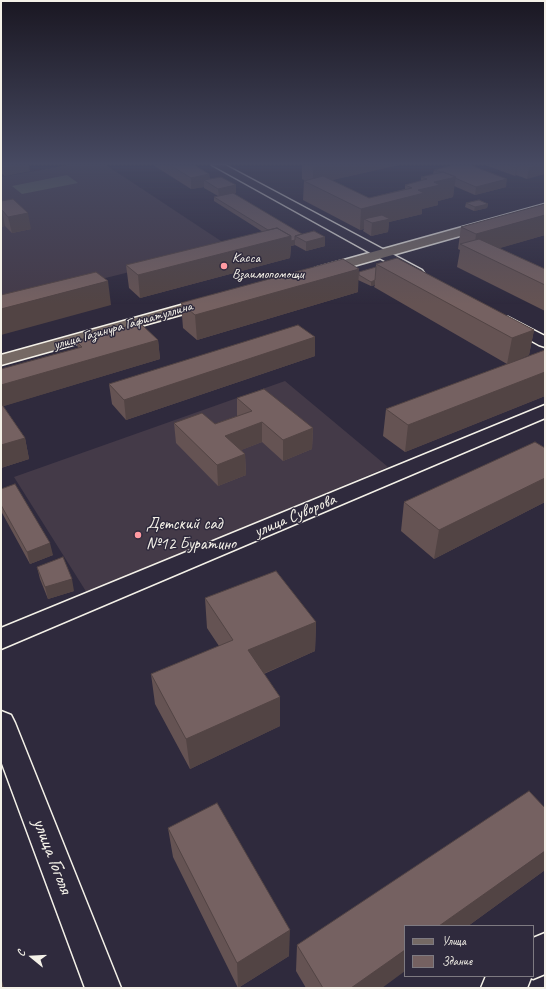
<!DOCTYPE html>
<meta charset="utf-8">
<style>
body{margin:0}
#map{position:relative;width:546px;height:989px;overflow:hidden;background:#2f2a3d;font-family:Caveat,sans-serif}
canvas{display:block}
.frame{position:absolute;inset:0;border:2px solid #f4f1e8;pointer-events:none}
.legend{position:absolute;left:404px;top:925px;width:130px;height:52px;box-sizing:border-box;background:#2f2a3d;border:1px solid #7e7a81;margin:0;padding:5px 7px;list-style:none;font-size:12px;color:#f4f1e8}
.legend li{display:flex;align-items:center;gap:8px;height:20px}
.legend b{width:20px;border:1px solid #7e7a81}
.north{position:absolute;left:12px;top:937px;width:40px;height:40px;-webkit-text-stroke:3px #2f2a3d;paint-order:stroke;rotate:288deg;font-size:11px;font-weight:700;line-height:16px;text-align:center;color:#f4f1e8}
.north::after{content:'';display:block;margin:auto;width:14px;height:18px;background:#f4f1e8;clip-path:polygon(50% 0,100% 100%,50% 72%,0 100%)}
</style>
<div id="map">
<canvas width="546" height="989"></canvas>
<div class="frame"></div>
<ul class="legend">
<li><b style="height:5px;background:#756964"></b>Улица</li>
<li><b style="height:11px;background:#756161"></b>Здание</li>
</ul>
<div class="north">С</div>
</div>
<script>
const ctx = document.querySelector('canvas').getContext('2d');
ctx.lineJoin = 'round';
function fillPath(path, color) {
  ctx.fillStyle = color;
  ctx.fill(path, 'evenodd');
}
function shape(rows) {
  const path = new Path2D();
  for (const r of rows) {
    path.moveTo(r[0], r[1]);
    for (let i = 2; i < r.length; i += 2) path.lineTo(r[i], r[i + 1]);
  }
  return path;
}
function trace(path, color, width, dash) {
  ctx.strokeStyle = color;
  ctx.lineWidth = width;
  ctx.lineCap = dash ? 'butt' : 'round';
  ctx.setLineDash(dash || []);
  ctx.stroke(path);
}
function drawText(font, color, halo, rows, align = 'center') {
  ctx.font = font + ' Caveat,sans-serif';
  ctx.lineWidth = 3;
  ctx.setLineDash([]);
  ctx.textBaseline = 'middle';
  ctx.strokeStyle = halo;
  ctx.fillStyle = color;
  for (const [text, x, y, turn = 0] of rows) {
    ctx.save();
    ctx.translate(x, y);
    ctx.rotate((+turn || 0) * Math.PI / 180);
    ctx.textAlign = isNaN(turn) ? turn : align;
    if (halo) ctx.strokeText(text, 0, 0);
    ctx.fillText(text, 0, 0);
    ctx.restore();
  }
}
fillPath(shape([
 [68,165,106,165,230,247,1,304,1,177],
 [285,381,388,467,87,593,14,477]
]), '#443a48');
fillPath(shape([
 [67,175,78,183,22,194,12,186]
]), '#61695c');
const minor = shape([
 [212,165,225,165,422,270,424,273,422,276,417,277,412,276,212,165],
 [508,317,545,336,545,347,539,345,503,325,500,322,503,319,508,317],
 [545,405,545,418,1,649,1,628,545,405],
 [1,711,11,715,15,723,121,988,85,988,1,761,1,711],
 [545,933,545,974,533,979,531,978,527,988,481,988,486,976,533,976,533,938,545,933]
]);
const primary = shape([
 [545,204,545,212,325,274,320,275,315,274,313,271,315,268,545,204],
 [210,297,216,299,218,302,216,305,1,365,1,355,210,297]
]);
trace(minor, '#f4f1e8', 3);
trace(primary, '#f4f1e8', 3);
fillPath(minor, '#2f2a3d');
fillPath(primary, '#756964');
fillPath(shape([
 [1,165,30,171,5,176,1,173],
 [153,165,194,165,209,174,210,179,236,193,234,194,302,234,325,237,325,246,306,251,295,245,291,246,290,258,140,298,129,288,126,265,263,232,214,201,214,197,218,196,204,188,204,187,191,189],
 [302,165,399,165,332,180,369,198,405,189,405,185,421,181,421,177,433,174,434,170,506,187,475,195,454,186,453,197,438,201,438,205,422,209,422,214,389,222,388,232,371,236,363,231,364,229,360,230,303,200,304,181,304,180,302,179],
 [485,165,545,165,527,179,516,175,515,176],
 [1,201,31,229,12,233,5,226,1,227],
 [466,203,488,204,487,208,474,211,465,207],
 [461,227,545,235,499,248,545,269,545,311,457,267,460,250,458,249],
 [376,264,534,330,529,355,507,364,374,287,375,285,371,286,358,280,358,292,197,340,183,328,181,303,359,272,376,267],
 [315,337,315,356,126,420,112,404,109,384],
 [158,340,160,359,3,406,25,438,29,459,1,468,1,369,78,348,76,341],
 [545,350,545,396,405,452,383,436,386,409],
 [237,398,313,428,312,449,283,461,262,442,241,450,245,454,246,475,218,486,176,443,174,423,215,424,237,416],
 [545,448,545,502,434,559,401,531,404,502],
 [1,489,53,555,30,564,1,511],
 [37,567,74,591,48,599,40,579],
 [205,598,316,622,315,651,264,674,280,697,280,726,190,769,155,704,151,674,219,646,207,628],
 [168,828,289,956,238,988,173,857],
 [545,870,468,926,405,926,382,988,306,988,296,971,297,945]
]), '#655353');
fillPath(shape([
 [20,165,29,165,30,171,5,176,3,168],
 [313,165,399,165,313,184],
 [540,165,545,165,545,174,527,179,529,168],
 [516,168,517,168,516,175,515,176],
 [209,174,210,184,204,180,204,187,191,189,191,178],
 [456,177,453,197,438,201,438,205,422,209,422,214,389,222,388,232,371,236,372,223,364,219,364,229,360,230,361,209,418,190,434,182],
 [507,179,506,187,475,195,476,187],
 [236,185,236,193,219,197,218,189],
 [488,204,487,208,474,211,475,207],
 [2,210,5,226,1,227,1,211],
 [28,213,31,229,12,233,8,217],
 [545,215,545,235,480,254,474,251,476,234],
 [291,236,295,240,295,245,291,246,290,258,140,298,138,275],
 [325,237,325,246,306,251,306,242],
 [359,269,358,292,197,340,195,315],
 [375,280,375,285,371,286,371,282],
 [108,281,111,305,1,335,1,309],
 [534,330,529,355,507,364,512,338],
 [315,337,315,356,126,420,124,400],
 [158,340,160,359,1,407,1,385],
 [545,372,545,396,405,452,408,425],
 [262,422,262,442,226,456,225,436],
 [313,428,312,449,283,461,283,440],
 [25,438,29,459,1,468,1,445],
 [245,454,246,475,218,486,217,465],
 [545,478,545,502,434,559,439,530],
 [50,543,53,555,30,564,27,552],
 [72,579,74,591,48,599,45,587],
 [316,622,315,651,249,680,248,650],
 [280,697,280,726,190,769,186,739],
 [545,851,545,870,468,926,439,926],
 [290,930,289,956,238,988,237,963],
 [405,950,405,971,382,988,351,988],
 [1,977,4,988,1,988]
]), '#524444');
const building = shape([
 [1,165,20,165,3,168,1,166,1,165],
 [170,165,194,165,209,174,191,178,170,165],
 [454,165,470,165,507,179,476,187,455,178,456,177,443,172,441,172,434,170,454,165],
 [508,165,517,165,517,168,516,168,508,165],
 [521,165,540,165,529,168,521,165],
 [443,172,456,177,434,182,440,185,418,190,424,193,361,209,304,181,323,176,369,198,412,188,405,185,427,179,421,177,443,172],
 [221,177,236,185,218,189,204,180,221,177],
 [233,193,302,234,295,236,295,240,291,241,291,236,277,228,268,230,214,197,233,193],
 [13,199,28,213,8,217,2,210,1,211,1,201,13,199],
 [479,200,488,204,475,207,466,203,479,200],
 [545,204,545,215,476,234,461,227,545,204],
 [382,215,390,219,372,223,364,219,382,215],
 [277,228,291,236,138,275,126,265,277,228],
 [314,231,325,237,306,242,295,236,314,231],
 [479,239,545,269,545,285,460,244,479,239],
 [397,258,534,330,512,338,376,264,397,258],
 [343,259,359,269,195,315,181,303,343,259],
 [376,267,375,280,371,282,359,275,359,272,376,267],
 [96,272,108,281,1,309,1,295,96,272],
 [140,323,158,340,1,385,1,369,82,347,76,341,140,323],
 [298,325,315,337,124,400,109,384,298,325],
 [545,350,545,372,408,425,386,409,545,350],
 [264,389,313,428,283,440,262,422,225,436,245,454,217,465,174,423,202,413,215,424,252,411,237,398,264,389],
 [1,403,25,438,1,445,1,403],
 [535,442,545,448,545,478,439,530,404,502,535,442],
 [15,484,50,543,27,552,1,505,1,489,15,484],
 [63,557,72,579,45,587,37,567,63,557],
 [276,571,316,622,248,650,280,697,186,739,151,674,233,640,205,598,276,571],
 [529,791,545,808,545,851,439,926,405,926,405,950,351,988,323,988,297,945,529,791],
 [217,803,290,930,237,963,168,828,217,803]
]);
fillPath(building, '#756161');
trace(building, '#524444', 1);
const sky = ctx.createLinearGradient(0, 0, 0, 304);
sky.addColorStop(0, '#1a1722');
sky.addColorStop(0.54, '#474a62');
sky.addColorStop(1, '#474a6200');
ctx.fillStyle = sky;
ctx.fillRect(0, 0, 546, 304);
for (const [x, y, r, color] of [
 [224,266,4,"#ff9aa2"],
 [138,535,4,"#ff9aa2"]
]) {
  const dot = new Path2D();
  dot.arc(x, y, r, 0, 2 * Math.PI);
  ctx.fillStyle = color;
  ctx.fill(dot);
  trace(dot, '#2f2a3d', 1.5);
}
drawText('14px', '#f4f1e8', '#2f2a3d', [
 ["Касса",232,258],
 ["Взаимопомощи",232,274]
], 'left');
drawText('14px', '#f4f1e8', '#2f2a3d', [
 ["улица Газинура Гафиатуллина",123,326,-16]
]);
drawText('17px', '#f4f1e8', '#2f2a3d', [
 ["улица Суворова",295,516,-23]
]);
drawText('17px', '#f4f1e8', '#2f2a3d', [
 ["Детский сад",146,525],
 ["№12 Буратино",146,545]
], 'left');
drawText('20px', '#f4f1e8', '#2f2a3d', [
 ["улица Гоголя",52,856,69]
]);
</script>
